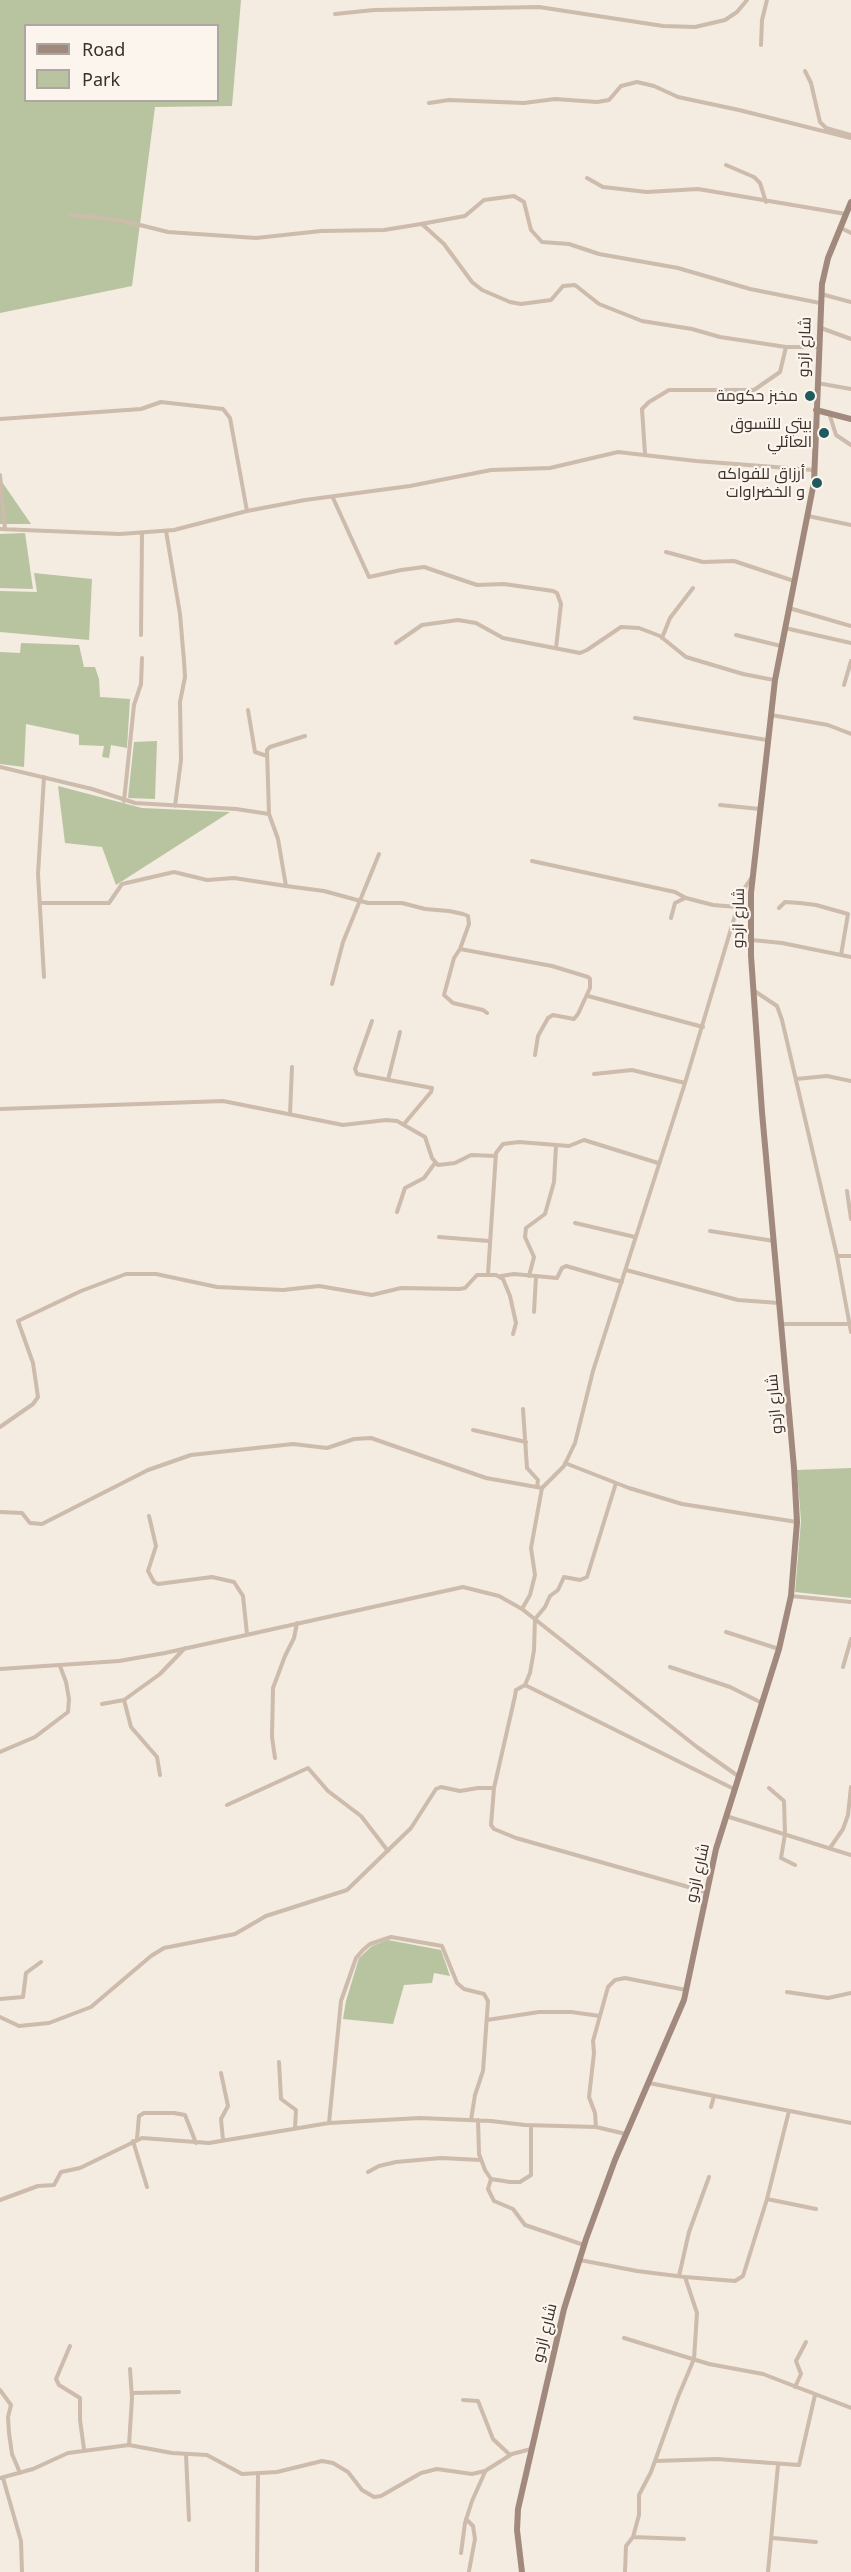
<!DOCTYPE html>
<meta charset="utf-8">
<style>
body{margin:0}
#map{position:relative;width:851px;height:2572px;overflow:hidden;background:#f4ebe1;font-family:"Noto Sans",sans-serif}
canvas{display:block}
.legend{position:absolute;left:24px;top:24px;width:195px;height:78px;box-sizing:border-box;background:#fbf5ee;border:2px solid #aea6a0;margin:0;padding:8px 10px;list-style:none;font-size:18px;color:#3b302b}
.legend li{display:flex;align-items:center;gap:12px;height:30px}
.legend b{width:30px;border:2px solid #aea6a0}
</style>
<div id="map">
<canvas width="851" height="2572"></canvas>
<ul class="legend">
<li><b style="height:8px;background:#a18a7d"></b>Road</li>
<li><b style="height:16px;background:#b8c4a0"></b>Park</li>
</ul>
</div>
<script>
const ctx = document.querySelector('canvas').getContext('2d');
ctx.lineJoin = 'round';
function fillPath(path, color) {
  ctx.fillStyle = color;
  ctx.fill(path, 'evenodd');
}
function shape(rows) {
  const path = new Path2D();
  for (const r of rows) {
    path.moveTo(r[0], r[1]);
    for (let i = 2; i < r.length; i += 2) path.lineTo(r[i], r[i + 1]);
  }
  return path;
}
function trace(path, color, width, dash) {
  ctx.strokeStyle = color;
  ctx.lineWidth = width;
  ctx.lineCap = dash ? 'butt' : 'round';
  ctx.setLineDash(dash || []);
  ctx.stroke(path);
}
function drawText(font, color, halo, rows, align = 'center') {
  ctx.font = font + ' "Noto Sans",Cairo,sans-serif';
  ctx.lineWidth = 4.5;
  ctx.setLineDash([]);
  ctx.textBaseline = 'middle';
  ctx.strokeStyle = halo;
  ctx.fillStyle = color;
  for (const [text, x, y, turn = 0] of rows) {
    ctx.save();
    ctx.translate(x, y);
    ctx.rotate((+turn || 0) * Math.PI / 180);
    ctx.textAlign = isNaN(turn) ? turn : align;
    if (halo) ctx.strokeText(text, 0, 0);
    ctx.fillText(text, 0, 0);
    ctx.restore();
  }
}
fillPath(shape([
 [0,0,241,0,232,106,155,107,132,286,0,313],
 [26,26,218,26,218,100,26,100],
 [0,479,31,524,0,524],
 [25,533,33,589,0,588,0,534],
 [34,573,92,579,89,640,0,632,0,591,37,592],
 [21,643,79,645,84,667,95,667,99,679,100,697,130,699,127,748,111,745,109,758,102,757,104,746,79,745,79,735,26,724,24,767,0,764,0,652,20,653],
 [157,741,155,799,128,798,134,742],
 [58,786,142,808,230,812,116,885,102,847,65,843],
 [851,1468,851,1598,795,1592,801,1521,797,1470],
 [388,1940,441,1950,450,1976,434,1973,432,1983,404,1985,393,2024,343,2019,346,2001,359,1958,372,1946]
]), '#b8c4a0');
trace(shape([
 [335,14,374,10,539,7,663,26,695,27,725,20,737,12,747,0],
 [761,45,762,20,767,0],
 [805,71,811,83,820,122,826,128,851,135],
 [429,103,449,100,524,103,555,99,597,102,609,100,621,86,637,82,654,86,678,97,739,110,851,138],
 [726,165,754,177,760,183,766,202],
 [587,178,603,187,647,192,698,189,846,214],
 [71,215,120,220,168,232,256,238,321,231,384,230,421,224,465,216,484,200,514,196,524,202,531,230,542,242,569,244,599,254,678,268,750,289,820,303],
 [422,224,444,244,472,282,482,290,510,302,521,304,551,300,563,286,575,285,599,304,642,321,692,329,720,337,786,347,818,347],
 [841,228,851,233],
 [821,294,851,302],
 [821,328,851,339],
 [817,383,851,389],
 [829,413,836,435,851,445],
 [0,419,141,409,161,402,223,409,230,418,247,511],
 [645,454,642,409,649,402,669,390,754,390,780,372,786,347],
 [0,475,5,529],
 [333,498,369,577,401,570,424,567,477,585,504,584,553,591,557,593,561,604,556,648],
 [808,516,851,525],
 [0,529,120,534,174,530,247,511,305,500,410,486,491,470,550,468,618,452,696,461,814,470],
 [166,531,180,614,184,661,185,677,180,702,181,760,175,806],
 [666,552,703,562,734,561,794,581],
 [789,608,851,626],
 [785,628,851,643],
 [141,635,142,533],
 [736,635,781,646],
 [662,638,670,618,693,588],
 [396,643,422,625,458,620,476,623,503,638,580,653,587,650,621,627,639,628,660,636,686,657,743,674,774,680],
 [844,685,851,661],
 [248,710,255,752,267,756],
 [771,715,828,725,851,734],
 [635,718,767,740],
 [0,767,92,789,135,803,236,809,269,814,278,839,286,886,324,891,368,903,402,903,425,909,449,911,463,914,468,916,469,924,460,949,552,966,588,977,590,979,590,988,578,1014,574,1019,553,1015,548,1018,538,1036,535,1055],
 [44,777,38,874,44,977],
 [124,801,134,705,141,684,142,658],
 [720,805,760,809],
 [269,814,267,750,270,747,305,736],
 [532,861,675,892,686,898,713,905,737,907],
 [40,903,109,903,122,884,174,872,207,880,234,878,286,886],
 [779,908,785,902,800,903,816,905,848,914,841,955],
 [671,918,675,903,685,898],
 [752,940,782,943,851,957],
 [460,949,454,958,444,995,453,1003,483,1010,487,1013],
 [332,984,343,942,379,854],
 [753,990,777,1006,782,1020,837,1256,851,1332],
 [588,996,703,1027],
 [372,1021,355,1069,357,1074,432,1088,431,1092,404,1124],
 [594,1074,632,1070,685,1083],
 [796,1079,827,1076,851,1081],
 [388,1080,400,1032],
 [0,1109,223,1101,343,1125,386,1120,397,1121,425,1137,432,1158,438,1165,455,1163,471,1155,496,1156],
 [290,1114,292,1067],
 [847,1191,851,1219],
 [397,1212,405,1188,424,1178,435,1163],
 [575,1223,635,1237],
 [710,1231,774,1241],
 [439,1237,489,1241],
 [837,1256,851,1256],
 [626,1270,738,1300,779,1303],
 [488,1274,496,1153,503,1144,519,1142,569,1146,584,1140,658,1163],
 [501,1276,514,1274,557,1278,562,1268,566,1266,622,1282],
 [529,1276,534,1257,525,1237,526,1228,545,1214,554,1182,556,1146],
 [534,1312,536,1277],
 [781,1324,850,1324],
 [523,1409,527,1468,538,1480,537,1487],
 [0,1427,33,1404,38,1397,33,1363,18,1321,81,1291,126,1274,156,1274,217,1287,283,1290,319,1286,372,1295,401,1288,459,1289,465,1288,477,1275,496,1275,503,1279,510,1296,516,1323,513,1334],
 [473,1430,526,1442],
 [565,1463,629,1488,682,1504,797,1522],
 [616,1483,587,1577,580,1580,564,1577,558,1590,550,1596,545,1607,535,1619,534,1650,530,1673,525,1685,516,1690,515,1696,494,1788,491,1825,494,1829,516,1838,706,1892],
 [0,1512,22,1513,30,1523,42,1524,148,1470,191,1455,293,1444,327,1448,354,1439,371,1438,486,1478,542,1488],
 [149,1516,156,1546,148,1571,154,1582,158,1584,212,1577,234,1582,243,1596,247,1634],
 [791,1596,851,1602],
 [522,1609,530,1595,535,1575,531,1548,542,1488,564,1466,575,1443,593,1371,685,1083,742,892,752,877],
 [726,1632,779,1649],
 [670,1667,730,1687,762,1703],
 [843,1667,851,1639],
 [0,1669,119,1661,165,1653,463,1587,499,1596,522,1609,697,1747,738,1776],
 [525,1685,734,1789],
 [124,1700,131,1727,157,1757,160,1775],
 [102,1704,124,1700,160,1674,185,1648],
 [0,1752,35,1737,68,1712,69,1699,66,1682,60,1666],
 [275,1758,272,1737,273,1688,285,1656,294,1638,297,1623],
 [769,1788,784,1801,785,1834,781,1858,795,1865],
 [227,1805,308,1768,328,1791,361,1816,388,1851],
 [726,1816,851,1855],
 [830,1848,843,1829,848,1815,851,1787],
 [787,1992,828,1998,851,1993],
 [0,1999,23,1997,26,1973,41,1962],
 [0,2017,19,2026,49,2023,91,2007,151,1956,164,1948,235,1934,266,1916,347,1890,411,1828,436,1789,441,1787,460,1791,478,1788,494,1788],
 [487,2020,539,2012,571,2012,600,2016],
 [279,2062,281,2099,296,2110,295,2128],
 [221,2073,228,2106,221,2119,223,2140],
 [649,2083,851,2123],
 [711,2107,714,2096],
 [478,2120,479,2154,485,2170,491,2179,510,2182,520,2182,531,2175,531,2126],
 [329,2123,341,2001,356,1958,363,1950,370,1944,391,1937,442,1946,457,1983,464,1989,484,1994,488,2001,483,2071,475,2095,471,2120],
 [596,2127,595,2113,589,2097,594,2053,593,2041,608,1987,615,1980,625,1978,686,1990],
 [137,2139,139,2116,144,2113,174,2113,185,2115,196,2143],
 [133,2141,147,2187],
 [368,2172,379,2166,396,2162,441,2158,480,2160],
 [491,2179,488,2189,494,2201,513,2209,525,2225,584,2245],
 [767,2199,816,2209],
 [0,2200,38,2186,54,2185,61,2172,80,2168,142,2138,209,2143,329,2123,420,2118,491,2121,525,2125,596,2127,626,2134],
 [580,2260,637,2271,685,2277,697,2313,694,2359,678,2397,651,2472,639,2495,639,2515,633,2537],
 [679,2276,689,2232,709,2177],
 [685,2277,735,2281,743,2276,767,2199,789,2111],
 [624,2338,709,2364,763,2374,851,2408],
 [70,2346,56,2379,59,2385,80,2398,80,2420,84,2449],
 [795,2387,801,2374,796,2361,806,2342],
 [0,2390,11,2405,8,2417,9,2433,12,2454,20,2473],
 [132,2393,179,2392],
 [463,2400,478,2401,493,2439,510,2455],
 [129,2445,132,2398,130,2369],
 [186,2454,189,2520],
 [655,2461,717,2459,799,2465,815,2395],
 [0,2478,33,2469,68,2453,129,2445,172,2453,207,2455,242,2474,277,2472,322,2461,333,2463,348,2472,362,2490,374,2497,381,2496,421,2473,437,2469,472,2474,485,2471,512,2454,531,2449],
 [3,2478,21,2541,22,2572],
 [466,2519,473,2526,475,2539,469,2571],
 [773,2538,816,2542],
 [461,2553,465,2523,472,2501,485,2472],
 [257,2572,258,2473],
 [625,2572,626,2546,633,2537,684,2539],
 [768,2572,778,2465]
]), '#cdbbac', 4);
trace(shape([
 [816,410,851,419],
 [522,2572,517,2530,518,2509,564,2309,586,2239,615,2160,684,2000,716,1849,779,1649,791,1596,797,1522,794,1468,762,1112,751,956,751,893,775,680,814,482,822,284,828,258,851,202]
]), '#a18a7d', 6);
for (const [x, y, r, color] of [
 [810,396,6,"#1f5a5e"],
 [824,433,6,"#1f5a5e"],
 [817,483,6,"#1f5a5e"]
]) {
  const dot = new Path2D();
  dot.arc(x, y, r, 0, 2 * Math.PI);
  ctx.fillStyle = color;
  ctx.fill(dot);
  trace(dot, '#fbf5ee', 2);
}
drawText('16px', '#3b302b', '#fbf5ee', [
 ["شارع ازدو",805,347,-88],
 ["شارع ازدو",739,918,-89],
 ["شارع ازدو",775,1404,-95],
 ["شارع ازدو",698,1873,-77],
 ["شارع ازدو",545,2333,-76]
]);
drawText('16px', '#3b302b', '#fbf5ee', [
 ["مخبز حكومة",798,396],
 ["بيتي للتسوق",812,424],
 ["العائلي",812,442],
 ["أرزاق للفواكه",805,474],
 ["و الخضراوات",805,492]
], 'right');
</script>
